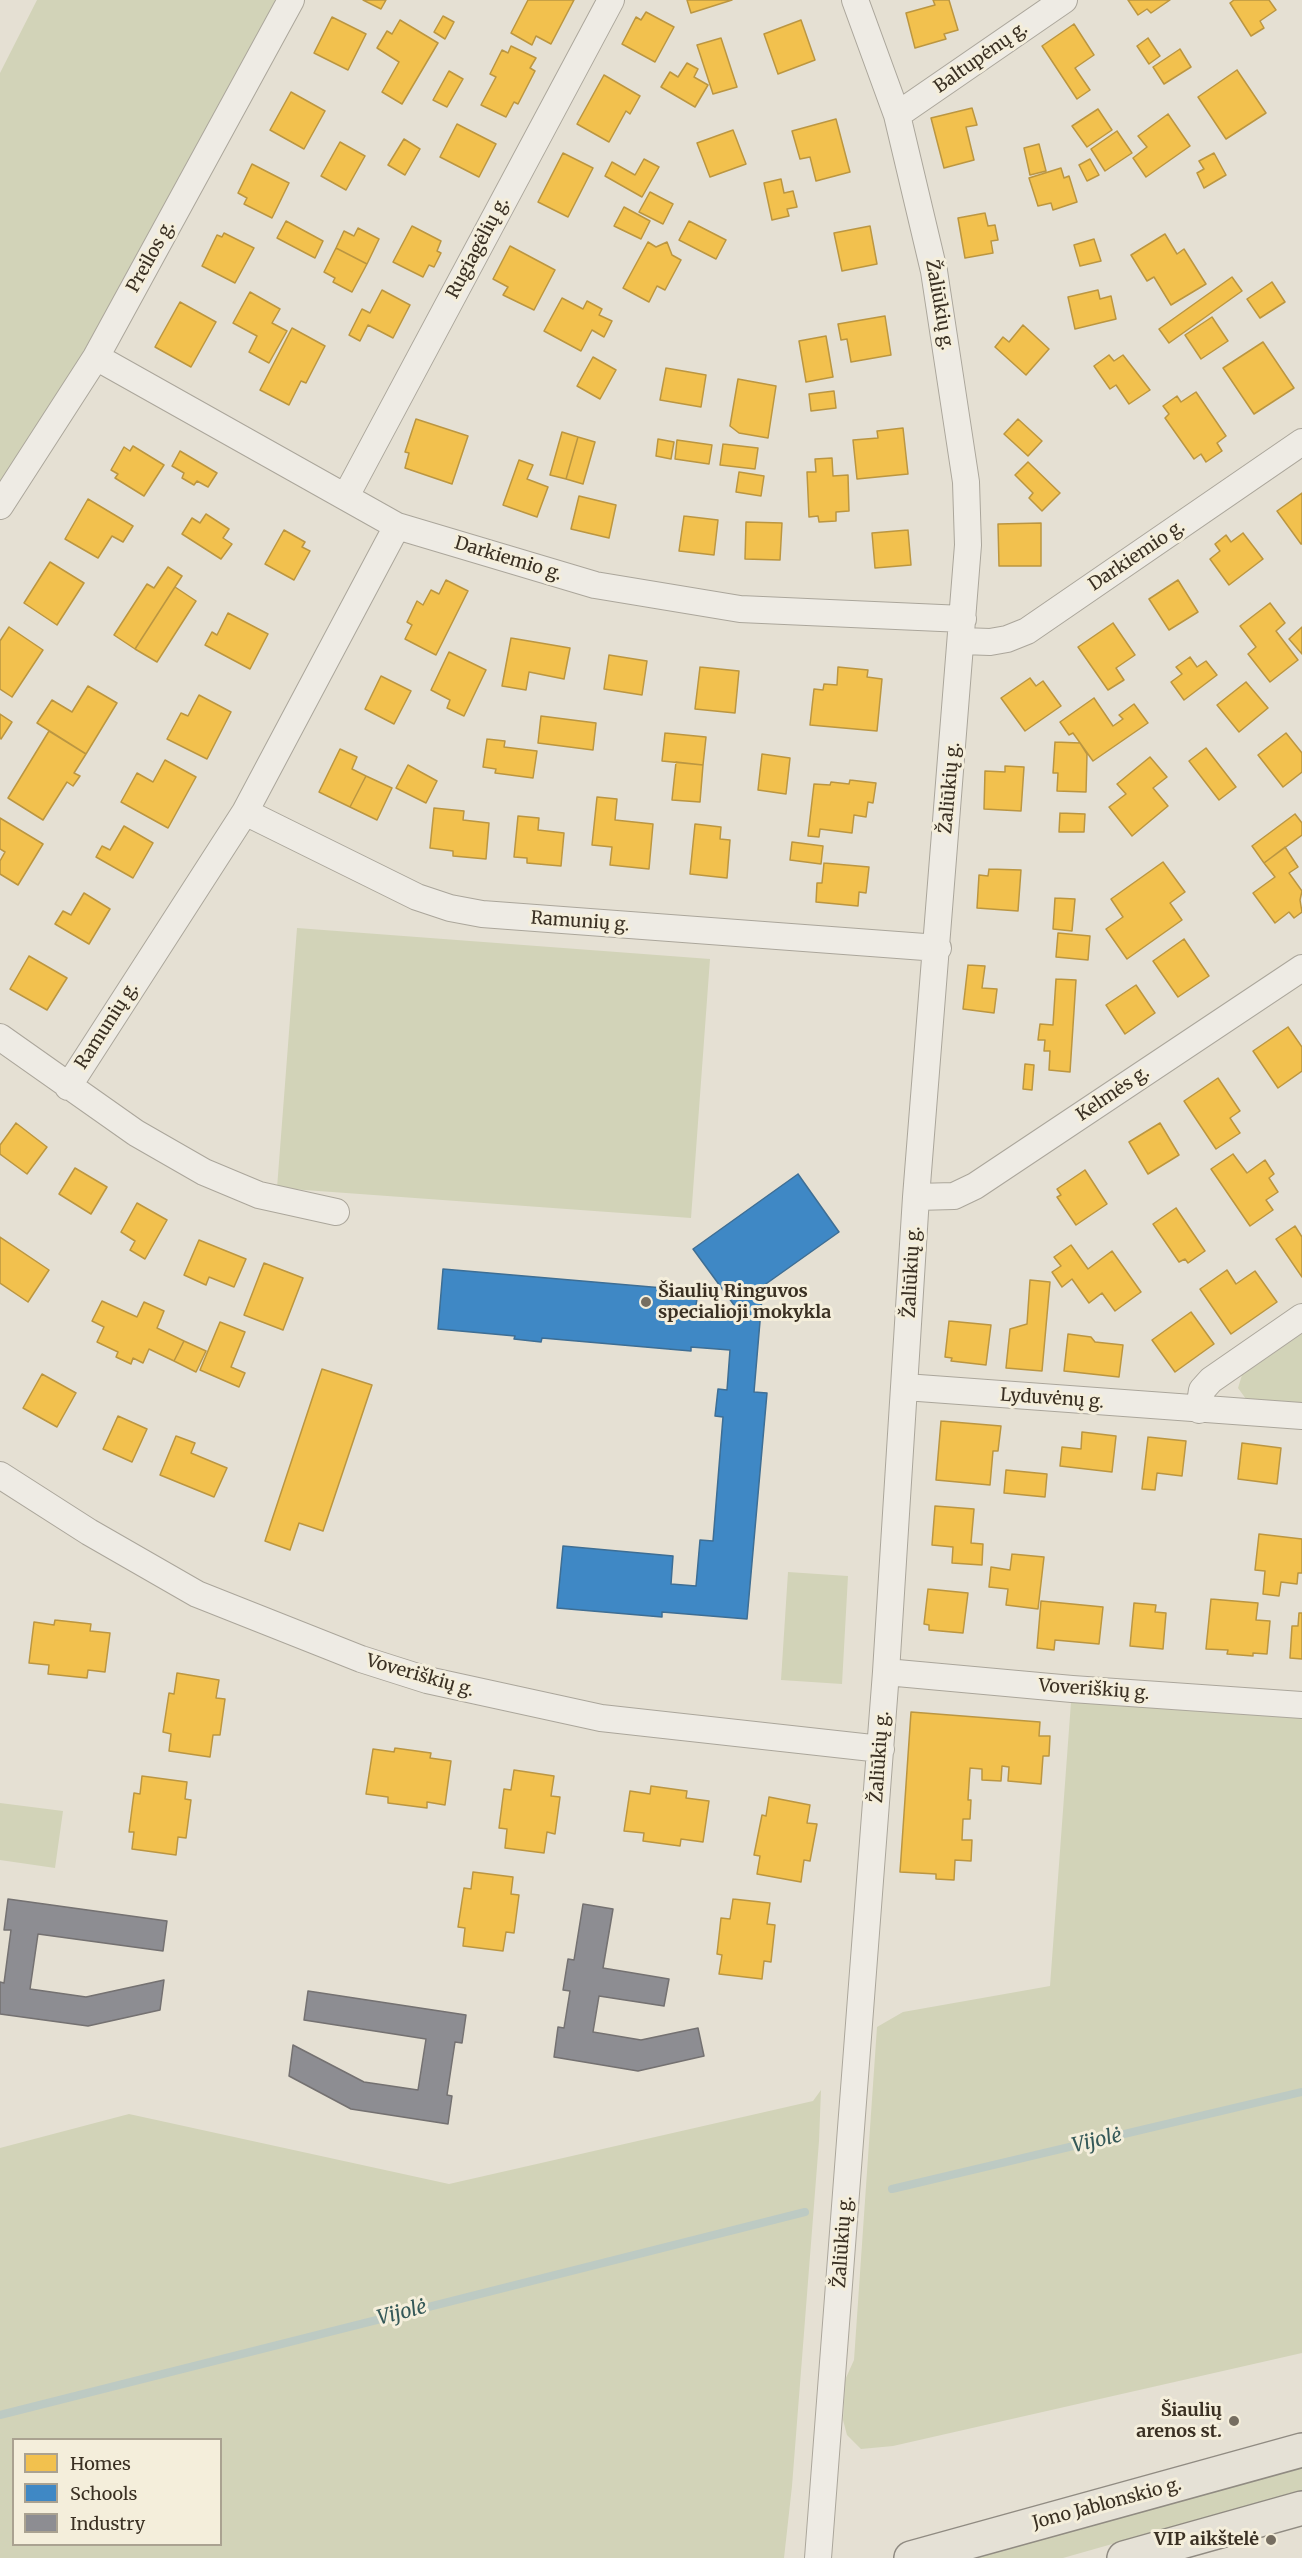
<!DOCTYPE html>
<meta charset="utf-8">
<style>
body{margin:0}
#map{position:relative;width:1302px;height:2558px;overflow:hidden;background:#e5e0d3;font-family:Merriweather,serif}
canvas{display:block}
.legend{position:absolute;left:12px;top:2438px;width:210px;height:108px;box-sizing:border-box;background:#f4eedb;border:2px solid #aaa291;margin:0;padding:8px 10px;list-style:none;font-size:18px;color:#3a3023}
.legend li{display:flex;align-items:center;gap:12px;height:30px}
.legend b{width:30px;border:2px solid #aaa291}
</style>
<div id="map">
<canvas width="1302" height="2558"></canvas>
<ul class="legend">
<li><b style="height:16px;background:#f2c14e"></b>Homes</li>
<li><b style="height:16px;background:#3f88c5"></b>Schools</li>
<li><b style="height:16px;background:#8d8d92"></b>Industry</li>
</ul>
</div>
<script>
const ctx = document.querySelector('canvas').getContext('2d');
ctx.lineJoin = 'round';
function fillPath(path, color) {
  ctx.fillStyle = color;
  ctx.fill(path, 'evenodd');
}
function shape(rows) {
  const path = new Path2D();
  for (const r of rows) {
    path.moveTo(r[0], r[1]);
    for (let i = 2; i < r.length; i += 2) path.lineTo(r[i], r[i + 1]);
  }
  return path;
}
function trace(path, color, width, dash) {
  ctx.strokeStyle = color;
  ctx.lineWidth = width;
  ctx.lineCap = dash ? 'butt' : 'round';
  ctx.setLineDash(dash || []);
  ctx.stroke(path);
}
function drawText(font, color, halo, rows, align = 'center') {
  ctx.font = font + ' Merriweather,serif';
  ctx.lineWidth = 6;
  ctx.setLineDash([]);
  ctx.textBaseline = 'middle';
  ctx.strokeStyle = halo;
  ctx.fillStyle = color;
  for (const [text, x, y, turn = 0] of rows) {
    ctx.save();
    ctx.translate(x, y);
    ctx.rotate((+turn || 0) * Math.PI / 180);
    ctx.textAlign = isNaN(turn) ? turn : align;
    if (halo) ctx.strokeText(text, 0, 0);
    ctx.fillText(text, 0, 0);
    ctx.restore();
  }
}
fillPath(shape([
 [37,0,278,0,95,343,0,491,0,73],
 [297,928,710,959,691,1218,277,1188],
 [1302,1334,1302,1406,1246,1399,1238,1388,1242,1375],
 [788,1572,848,1576,842,1684,781,1680],
 [1072,1689,1302,1705,1302,2353,893,2446,861,2449,847,2435,843,2420,845,2380,854,2360,877,2027,903,2012,1050,1986],
 [0,1803,63,1811,55,1868,0,1860],
 [821,2090,819,2141,792,2486,784,2558,0,2558,0,2148,129,2114,449,2184,813,2101],
 [14,2440,220,2440,220,2544,14,2544],
 [1302,2466,1302,2490,1063,2558,976,2558]
]), '#d2d3b8');
const homes = shape([
 [363,0,386,0,381,9,363,0],
 [528,0,574,0,551,44,536,36,532,45,511,33,528,0],
 [687,0,732,0,691,13,687,0],
 [933,0,949,0,958,30,944,34,946,39,915,48,906,13,935,5,933,0],
 [1128,0,1170,0,1151,13,1147,9,1138,15,1128,0],
 [1234,0,1269,0,1276,10,1260,21,1264,28,1251,36,1230,3,1234,0],
 [646,12,674,27,655,62,622,44,636,17,641,20,646,12],
 [443,16,454,22,445,39,434,32,443,16],
 [332,17,366,34,348,70,314,53,332,17],
 [400,20,438,43,402,104,382,92,399,62,377,48,387,31,392,34,400,20],
 [801,20,815,60,778,74,764,34,801,20],
 [1074,24,1094,55,1075,68,1090,90,1077,99,1042,46,1074,24],
 [721,38,737,87,713,94,697,45,721,38],
 [1148,38,1160,56,1149,64,1137,46,1148,38],
 [511,46,536,58,530,68,535,71,518,104,514,102,506,117,481,105,496,77,490,74,502,50,508,53,511,46],
 [1180,49,1191,67,1164,84,1153,67,1180,49],
 [687,63,698,69,694,77,708,85,695,107,661,87,670,72,678,77,687,63],
 [1237,70,1266,113,1226,139,1198,97,1237,70],
 [449,71,463,79,447,107,433,100,449,71],
 [604,75,640,96,630,114,626,111,609,142,577,124,604,75],
 [291,92,325,111,304,149,270,130,291,92],
 [972,108,977,125,966,127,974,160,944,168,931,118,972,108],
 [1098,109,1112,130,1087,147,1072,126,1098,109],
 [1168,114,1190,146,1146,177,1133,158,1147,147,1138,136,1168,114],
 [836,119,850,172,816,181,810,157,800,159,792,131,836,119],
 [457,124,496,144,479,177,440,157,457,124],
 [733,130,746,164,710,177,697,143,733,130],
 [1117,131,1132,153,1105,171,1091,149,1117,131],
 [404,139,420,149,405,175,388,165,404,139],
 [340,142,365,156,346,190,321,176,340,142],
 [1039,144,1046,171,1030,175,1024,148,1039,144],
 [563,153,593,168,568,217,538,202,563,153],
 [1214,153,1226,175,1204,188,1197,173,1204,169,1199,161,1214,153],
 [644,159,659,167,642,197,605,176,612,162,635,175,644,159],
 [1090,159,1099,175,1087,181,1079,165,1090,159],
 [252,164,289,183,272,218,244,204,247,198,238,193,252,164],
 [1061,168,1064,178,1069,176,1077,202,1053,210,1051,203,1038,206,1029,178,1061,168],
 [781,179,784,193,793,191,797,207,787,209,789,216,772,220,764,183,781,179],
 [650,192,673,204,663,224,639,212,650,192],
 [624,207,650,221,641,239,614,226,624,207],
 [985,213,988,226,995,225,998,240,991,241,993,253,965,258,958,218,985,213],
 [286,221,323,241,315,258,277,238,286,221],
 [689,221,726,240,716,259,679,240,689,221],
 [412,226,441,241,437,251,441,253,434,267,429,265,423,277,393,262,412,226],
 [870,226,877,264,842,271,834,233,870,226],
 [358,228,379,239,367,264,336,248,344,231,354,236,358,228],
 [224,233,254,248,235,283,202,266,217,235,222,237,224,233],
 [1165,234,1177,254,1184,249,1206,284,1171,305,1154,277,1147,281,1131,255,1165,234],
 [1094,239,1101,261,1080,266,1074,245,1094,239],
 [648,242,656,247,667,242,672,255,681,260,665,290,657,286,649,302,623,288,648,242],
 [510,246,555,270,534,310,503,295,508,287,493,279,510,246],
 [336,248,367,264,352,292,333,282,335,278,324,272,336,248],
 [1232,277,1242,291,1169,343,1159,329,1232,277],
 [1272,282,1285,302,1260,318,1247,299,1272,282],
 [382,290,410,305,393,338,368,325,360,341,349,335,362,309,370,313,382,290],
 [1098,290,1100,299,1111,296,1116,319,1075,329,1068,297,1098,290],
 [250,292,280,309,272,323,287,331,269,363,249,352,257,336,233,323,250,292],
 [562,298,583,309,587,301,602,309,599,315,612,321,604,337,592,330,581,351,544,331,562,298],
 [180,302,216,322,191,367,155,347,180,302],
 [885,316,891,355,851,362,847,339,841,340,838,324,885,316],
 [1212,317,1228,341,1201,359,1185,335,1212,317],
 [1023,325,1049,349,1026,375,995,347,1003,337,1009,342,1023,325],
 [292,328,325,346,306,383,301,381,289,405,260,390,292,328],
 [826,336,833,377,806,382,799,341,826,336],
 [1263,342,1294,388,1254,414,1223,368,1263,342],
 [1109,355,1114,361,1123,355,1150,390,1129,404,1116,385,1110,389,1094,366,1109,355],
 [593,357,616,370,600,399,577,386,593,357],
 [666,368,706,375,701,407,660,400,666,368],
 [738,379,776,386,768,438,739,433,730,426,738,379],
 [834,391,836,408,811,411,809,394,834,391],
 [1196,392,1226,436,1217,443,1222,451,1206,462,1201,454,1194,459,1165,418,1169,414,1163,406,1177,396,1181,402,1196,392],
 [416,419,468,436,452,484,405,468,409,453,405,452,416,419],
 [1018,419,1042,441,1028,456,1004,434,1018,419],
 [903,428,908,474,857,479,853,440,878,438,877,431,903,428],
 [562,432,578,437,566,479,550,475,562,432],
 [578,437,595,442,583,484,566,479,578,437],
 [658,439,674,442,671,459,656,456,658,439],
 [677,440,712,445,709,464,675,459,677,440],
 [723,444,758,448,755,469,720,465,723,444],
 [133,446,164,465,144,496,115,478,118,474,111,470,124,447,130,451,133,446],
 [180,451,217,473,208,487,197,481,194,485,182,478,184,473,172,466,180,451],
 [832,458,833,476,848,475,849,511,836,512,836,521,819,522,818,516,809,517,807,472,816,472,815,459,832,458],
 [519,460,533,465,527,479,548,487,537,517,503,505,519,460],
 [1028,462,1060,493,1042,511,1029,498,1033,493,1015,475,1028,462],
 [739,472,764,476,761,496,736,492,739,472],
 [1302,493,1302,544,1301,544,1277,511,1302,493],
 [579,496,616,505,609,538,571,529,579,496],
 [88,499,133,526,123,542,112,536,98,558,65,539,88,499],
 [206,514,229,529,223,538,232,544,221,559,182,534,192,518,200,523,206,514],
 [684,516,718,520,714,555,679,551,684,516],
 [746,522,782,523,780,560,745,559,746,522],
 [1041,523,1041,566,999,566,998,524,1041,523],
 [284,530,305,542,302,547,310,551,294,580,265,564,284,530],
 [908,530,911,565,875,568,872,533,908,530],
 [1243,533,1263,559,1229,585,1210,559,1220,551,1215,544,1226,535,1231,542,1243,533],
 [50,562,84,583,57,625,24,603,50,562],
 [168,567,182,576,135,649,114,635,147,584,154,588,168,567],
 [446,580,468,591,436,655,405,639,412,625,407,622,417,601,423,605,431,590,439,594,446,580],
 [1178,580,1198,612,1169,630,1149,599,1178,580],
 [175,587,196,601,157,662,135,649,175,587],
 [1270,603,1285,623,1276,631,1298,660,1270,682,1248,654,1256,647,1240,626,1270,603],
 [228,613,268,634,250,669,205,645,212,632,217,635,228,613],
 [1113,623,1135,655,1116,668,1124,680,1108,690,1078,647,1113,623],
 [9,627,43,650,12,697,0,689,0,641,9,627],
 [1302,627,1302,654,1289,639,1302,627],
 [511,638,570,648,564,679,529,672,526,690,502,686,511,638],
 [449,652,486,670,464,716,447,708,450,700,431,690,449,652],
 [609,655,647,661,642,695,604,689,609,655],
 [1190,657,1197,667,1206,661,1217,675,1184,700,1171,682,1182,674,1176,667,1190,657],
 [700,667,739,671,735,713,695,709,700,667],
 [838,667,868,670,867,677,882,679,877,731,810,725,814,689,823,690,824,684,837,685,838,667],
 [381,676,411,691,394,724,365,709,381,676],
 [1030,678,1036,686,1043,681,1061,706,1025,731,1001,698,1030,678],
 [1246,682,1268,708,1239,732,1217,705,1246,682],
 [88,686,117,703,86,754,37,723,52,700,72,712,88,686],
 [199,695,231,712,207,759,167,739,181,713,188,716,199,695],
 [1094,698,1113,726,1123,719,1119,715,1134,704,1148,723,1093,761,1073,733,1069,735,1060,722,1094,698],
 [0,714,12,722,1,739,0,738,0,714],
 [541,716,596,723,593,750,538,743,541,716],
 [49,731,86,754,74,773,80,776,73,786,67,782,43,820,8,798,49,731],
 [665,733,706,737,703,765,662,761,665,733],
 [1286,733,1302,753,1302,772,1283,787,1258,755,1286,733],
 [487,739,505,741,504,747,537,751,533,778,495,773,496,769,483,767,487,739],
 [1055,742,1080,743,1087,754,1086,792,1057,791,1058,773,1053,773,1055,742],
 [1206,748,1236,787,1219,800,1189,761,1206,748],
 [340,749,357,757,352,769,366,776,350,807,319,792,340,749],
 [762,754,790,758,786,794,758,790,762,754],
 [1150,757,1167,777,1153,788,1168,806,1132,836,1109,807,1126,794,1117,784,1150,757],
 [165,760,196,777,168,828,121,802,137,773,153,782,165,760],
 [676,762,703,765,700,802,672,800,676,762],
 [408,765,437,781,426,803,396,788,408,765],
 [1005,766,1024,767,1021,811,984,809,985,771,1005,772,1005,766],
 [366,776,392,788,377,820,350,807,366,776],
 [850,780,876,783,873,803,868,802,866,817,854,815,852,833,820,829,819,837,808,836,814,784,830,785,831,782,849,784,850,780],
 [597,797,617,799,615,820,653,824,649,869,610,865,612,847,592,845,597,797],
 [434,808,464,811,463,820,489,823,486,859,453,856,453,851,430,848,434,808],
 [1060,813,1085,814,1084,832,1059,832,1060,813],
 [1295,814,1302,823,1302,835,1264,863,1252,846,1295,814],
 [518,816,539,818,538,830,564,833,561,866,527,863,527,858,514,857,518,816],
 [0,818,43,844,18,885,0,874,0,861,5,852,0,849,0,818],
 [695,824,721,827,720,839,730,840,727,878,690,874,695,824],
 [124,826,153,843,133,878,96,857,102,846,110,850,124,826],
 [792,842,823,846,821,864,790,860,792,842],
 [1285,847,1298,867,1289,873,1302,891,1300,900,1302,912,1294,918,1289,912,1275,923,1253,893,1275,877,1264,863,1285,847],
 [1163,862,1185,892,1170,903,1182,920,1127,959,1106,929,1123,917,1111,899,1163,862],
 [824,863,869,867,866,893,859,892,858,906,816,902,817,883,822,883,824,863],
 [989,869,1021,870,1018,911,977,908,979,875,988,876,989,869],
 [84,893,110,909,89,944,55,924,63,911,71,915,84,893],
 [1055,898,1075,899,1072,931,1053,929,1055,898],
 [1058,933,1090,936,1088,960,1056,957,1058,933],
 [1184,939,1209,976,1178,997,1153,961,1184,939],
 [29,956,67,978,47,1010,10,989,29,956],
 [968,965,985,966,982,988,997,989,994,1013,963,1009,968,965],
 [1056,979,1076,980,1070,1072,1049,1070,1050,1051,1044,1051,1045,1040,1038,1040,1040,1024,1053,1025,1056,979],
 [1136,985,1155,1013,1125,1034,1106,1005,1136,985],
 [1288,1027,1302,1047,1302,1071,1278,1088,1253,1051,1288,1027],
 [1025,1064,1034,1065,1032,1090,1023,1089,1025,1064],
 [1218,1078,1240,1111,1230,1118,1240,1133,1216,1149,1184,1101,1218,1078],
 [16,1123,47,1147,27,1174,0,1154,0,1145,16,1123],
 [1160,1123,1179,1155,1148,1174,1129,1142,1160,1123],
 [1233,1154,1247,1173,1265,1160,1274,1174,1269,1178,1278,1192,1266,1200,1273,1210,1250,1226,1211,1169,1233,1154],
 [75,1168,107,1187,91,1214,59,1194,75,1168],
 [1085,1170,1107,1204,1076,1225,1057,1197,1061,1195,1057,1189,1085,1170],
 [137,1203,167,1220,145,1259,130,1250,135,1241,121,1232,137,1203],
 [1176,1208,1205,1251,1188,1263,1185,1259,1179,1262,1153,1224,1176,1208],
 [1295,1226,1302,1237,1302,1277,1276,1239,1295,1226],
 [0,1237,49,1270,28,1302,0,1283,0,1237],
 [199,1240,246,1259,234,1287,209,1277,206,1285,184,1275,199,1240],
 [1071,1245,1088,1269,1112,1251,1141,1292,1115,1311,1102,1293,1089,1303,1072,1279,1062,1287,1052,1272,1061,1266,1054,1257,1071,1245],
 [264,1263,303,1278,283,1330,244,1315,264,1263],
 [1227,1270,1236,1284,1255,1271,1277,1302,1231,1334,1200,1289,1227,1270],
 [1030,1280,1050,1282,1042,1371,1006,1368,1010,1329,1027,1324,1030,1280],
 [102,1301,137,1317,144,1302,164,1311,157,1328,184,1341,174,1361,149,1349,143,1363,133,1358,131,1364,116,1357,118,1352,97,1342,104,1327,92,1321,102,1301],
 [1191,1312,1214,1344,1175,1372,1152,1340,1191,1312],
 [949,1321,991,1325,986,1365,951,1361,952,1358,945,1357,949,1321],
 [220,1322,245,1332,231,1367,245,1373,239,1387,200,1370,220,1322],
 [1068,1334,1091,1337,1095,1342,1123,1345,1119,1377,1064,1371,1068,1334],
 [184,1341,206,1351,196,1372,174,1361,184,1341],
 [322,1369,372,1385,323,1531,299,1523,290,1550,265,1541,322,1369],
 [42,1374,76,1393,57,1427,23,1408,42,1374],
 [118,1416,147,1429,132,1462,103,1449,118,1416],
 [941,1421,1001,1426,998,1451,993,1451,990,1485,936,1480,941,1421],
 [1082,1432,1116,1436,1112,1472,1060,1466,1062,1447,1081,1449,1082,1432],
 [176,1436,195,1443,191,1453,227,1468,214,1497,160,1475,176,1436],
 [1148,1437,1186,1441,1182,1476,1157,1473,1155,1490,1142,1489,1148,1437],
 [1242,1443,1281,1448,1277,1484,1238,1479,1242,1443],
 [1006,1470,1047,1474,1045,1497,1004,1493,1006,1470],
 [935,1506,974,1509,971,1543,983,1544,982,1565,952,1563,953,1547,932,1545,935,1506],
 [1259,1534,1302,1539,1302,1573,1298,1573,1297,1584,1281,1582,1279,1596,1263,1594,1265,1571,1255,1570,1259,1534],
 [1012,1554,1044,1557,1038,1609,1006,1605,1008,1589,989,1587,991,1567,1010,1570,1012,1554],
 [928,1589,968,1593,963,1633,929,1630,929,1625,924,1624,928,1589],
 [1211,1599,1258,1603,1256,1620,1270,1621,1267,1654,1253,1653,1253,1656,1227,1654,1228,1650,1206,1649,1211,1599],
 [1041,1601,1103,1607,1099,1644,1055,1640,1054,1650,1037,1648,1041,1601],
 [1134,1603,1156,1605,1155,1612,1166,1613,1163,1649,1130,1646,1134,1603],
 [1299,1613,1302,1613,1302,1659,1290,1658,1292,1626,1298,1626,1299,1613],
 [55,1620,91,1624,90,1631,110,1633,105,1672,88,1670,87,1678,48,1674,49,1665,29,1663,34,1622,54,1625,55,1620],
 [177,1673,219,1680,216,1698,225,1699,220,1735,213,1735,210,1757,169,1751,171,1734,163,1732,169,1693,174,1694,177,1673],
 [911,1712,1040,1722,1039,1736,1050,1736,1049,1756,1043,1756,1041,1784,1008,1781,1009,1767,1002,1766,1001,1781,982,1780,982,1769,970,1768,968,1800,971,1800,970,1819,963,1819,962,1840,972,1840,971,1861,955,1860,954,1880,936,1879,936,1874,900,1872,911,1712],
 [395,1748,431,1753,430,1758,451,1761,445,1805,427,1802,427,1808,388,1803,388,1797,366,1794,373,1749,394,1752,395,1748],
 [514,1770,554,1776,551,1796,560,1797,555,1834,547,1832,544,1853,505,1848,507,1829,499,1828,504,1789,511,1790,514,1770],
 [142,1776,187,1782,185,1799,191,1800,186,1838,178,1837,176,1855,132,1849,134,1832,129,1832,134,1793,140,1794,142,1776],
 [651,1786,687,1791,686,1798,709,1801,703,1842,681,1839,680,1846,643,1841,644,1833,624,1831,630,1791,650,1794,651,1786],
 [769,1797,810,1805,807,1823,817,1824,810,1861,804,1860,801,1882,757,1874,760,1856,754,1855,762,1815,766,1816,769,1797],
 [473,1872,513,1877,511,1894,519,1895,514,1933,506,1932,503,1951,463,1946,465,1928,458,1927,464,1888,471,1889,473,1872],
 [733,1899,770,1903,767,1924,775,1925,771,1962,764,1961,762,1979,719,1974,722,1955,717,1954,721,1918,730,1919,733,1899]
]);
fillPath(homes, '#f2c14e');
trace(homes, '#bb9641', 1.5);
const schools = shape([
 [798,1174,839,1232,763,1286,754,1392,767,1393,747,1619,662,1612,662,1617,557,1608,563,1546,673,1556,671,1584,696,1586,700,1540,713,1541,723,1417,715,1416,718,1389,727,1390,730,1350,691,1347,691,1351,542,1338,541,1342,514,1339,515,1336,438,1329,443,1269,698,1291,695,1313,733,1316,734,1305,693,1249,798,1174]
]);
fillPath(schools, '#3f88c5');
trace(schools, '#3e6e94', 1.5);
const industry = shape([
 [8,1899,167,1921,163,1951,38,1934,30,1989,86,1997,164,1980,160,2010,88,2026,0,2014,0,1982,4,1983,11,1930,4,1930,8,1899],
 [583,1904,613,1909,603,1968,669,1979,664,2006,599,1996,593,2032,641,2040,698,2028,704,2056,638,2071,554,2057,558,2027,564,2028,570,1991,563,1990,568,1959,574,1960,583,1904],
 [308,1991,466,2015,462,2043,455,2042,447,2095,452,2096,448,2124,351,2109,289,2076,293,2045,364,2082,418,2090,426,2039,304,2020,308,1991]
]);
fillPath(industry, '#8d8d92');
trace(industry, '#747171', 1.5);
trace(shape([
 [892,2189,1302,2092],
 [0,2415,805,2212]
]), '#bdcac3', 8);
const street = shape([
 [897,115,1064,0],
 [96,357,397,526,595,585,740,609,963,619],
 [346,496,611,0],
 [0,506,96,357,291,0],
 [962,641,990,642,1007,639,1027,631,1302,442],
 [245,812,417,897,450,908,482,914,938,948],
 [0,1037,136,1133,204,1172,259,1195,336,1212],
 [68,1087,245,812,397,526],
 [916,1197,954,1196,975,1186,1302,968],
 [905,1387,1302,1416],
 [1199,1410,1202,1390,1211,1380,1302,1317],
 [0,1475,89,1532,197,1594,361,1659,427,1680,601,1718,881,1749],
 [886,1672,1072,1689,1302,1705],
 [818,2558,886,1672,916,1197,968,545,966,482,934,271,897,115,855,0]
]);
const primary = shape([
 [911,2558,1302,2450],
 [1124,2558,1302,2508]
]);
trace(street, '#aba69b', 28);
trace(primary, '#908b82', 36);
trace(street, '#eeebe4', 26);
trace(primary, '#e5e1d6', 33);
for (const [x, y, r, color] of [
 [646,1302,6,"#766e61"],
 [1234,2421,6,"#766e61"],
 [1271,2540,6,"#766e61"]
]) {
  const dot = new Path2D();
  dot.arc(x, y, r, 0, 2 * Math.PI);
  ctx.fillStyle = color;
  ctx.fill(dot);
  trace(dot, '#f4eedb', 2);
}
drawText('18px', '#3a3023', '#f4eedb', [
 ["Baltupėnų g.",981,58,-35],
 ["Rugiagėlių g.",478,248,-62],
 ["Preilos g.",151,257,-61],
 ["Žaliūkių g.",939,305,80],
 ["Darkiemio g.",1137,556,-34],
 ["Darkiemio g.",508,559,17],
 ["Žaliūkių g.",950,788,-85],
 ["Ramunių g.",580,922,4],
 ["Ramunių g.",107,1026,-57],
 ["Kelmės g.",1113,1094,-34],
 ["Žaliūkių g.",912,1272,-87],
 ["Lyduvėnų g.",1052,1399,4],
 ["Voveriškių g.",420,1676,16],
 ["Voveriškių g.",1094,1690,4],
 ["Žaliūkių g.",880,1757,-86],
 ["Žaliūkių g.",843,2242,-86],
 ["Jono Jablonskio g.",1107,2504,-15]
]);
drawText('bold 18px', '#3a3023', '#f4eedb', [
 ["Šiaulių Ringuvos",658,1292,"left"],
 ["specialioji mokykla",658,1313,"left"],
 ["Šiaulių",1222,2411],
 ["arenos st.",1222,2432],
 ["VIP aikštelė",1259,2540]
], 'right');
drawText('italic 20px', '#345858', '#f4eedb', [
 ["Vijolė",1097,2141,-13],
 ["Vijolė",402,2313,-14]
]);
</script>
